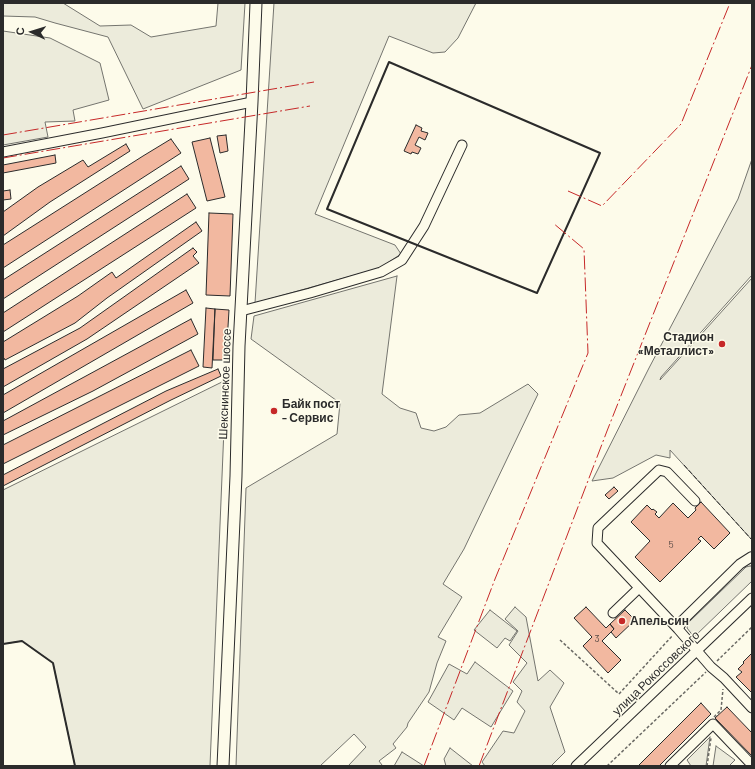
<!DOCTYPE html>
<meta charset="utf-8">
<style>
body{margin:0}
#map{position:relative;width:755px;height:769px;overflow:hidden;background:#fdfbea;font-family:Barlow,sans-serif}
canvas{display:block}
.frame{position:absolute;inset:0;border:4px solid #2b2b2b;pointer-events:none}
.north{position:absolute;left:12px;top:12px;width:40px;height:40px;-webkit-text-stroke:3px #fdfbea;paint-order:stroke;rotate:274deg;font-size:11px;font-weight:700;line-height:16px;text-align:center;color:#2b2b2b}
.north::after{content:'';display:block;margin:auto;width:14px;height:18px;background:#2b2b2b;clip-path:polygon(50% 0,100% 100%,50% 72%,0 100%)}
</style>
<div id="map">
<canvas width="755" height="769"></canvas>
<div class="frame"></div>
<div class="north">С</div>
</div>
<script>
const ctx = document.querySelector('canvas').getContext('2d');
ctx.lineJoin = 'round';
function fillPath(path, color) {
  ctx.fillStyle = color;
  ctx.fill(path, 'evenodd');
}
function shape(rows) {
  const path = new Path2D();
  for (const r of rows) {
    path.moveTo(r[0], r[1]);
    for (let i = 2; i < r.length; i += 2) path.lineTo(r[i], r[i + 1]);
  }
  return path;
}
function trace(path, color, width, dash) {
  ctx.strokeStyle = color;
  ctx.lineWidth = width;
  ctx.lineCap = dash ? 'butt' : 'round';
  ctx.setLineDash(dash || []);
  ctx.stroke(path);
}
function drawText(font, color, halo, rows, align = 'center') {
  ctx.font = font + ' Barlow,sans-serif';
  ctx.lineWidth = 3;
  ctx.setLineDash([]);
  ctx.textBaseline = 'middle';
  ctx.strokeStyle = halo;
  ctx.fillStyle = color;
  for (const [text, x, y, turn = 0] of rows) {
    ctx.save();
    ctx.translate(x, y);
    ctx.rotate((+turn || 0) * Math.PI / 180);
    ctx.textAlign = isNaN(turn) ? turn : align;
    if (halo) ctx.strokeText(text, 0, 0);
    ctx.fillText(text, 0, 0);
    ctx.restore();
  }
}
const green = shape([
 [3,3,63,3,100,26,131,25,151,37,216,26,218,3,245,3,241,70,143,109,108,37,55,23,35,17,3,16,3,3],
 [274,3,476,3,458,38,445,52,433,53,389,36,315,214,395,245,401,254,380,268,255,303,274,3],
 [3,31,50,38,100,63,109,100,73,110,75,121,45,122,48,137,3,145,3,31],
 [752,159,752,275,661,377,660,380,752,278,752,540,670,450,670,458,656,455,613,478,592,481,649,368,738,199,752,159],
 [397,276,382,394,400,408,416,413,421,428,434,431,446,427,459,415,480,413,528,384,538,394,464,549,443,584,462,597,438,637,446,641,437,663,429,692,408,723,407,727,393,744,396,748,379,761,382,765,381,766,348,766,366,747,354,734,320,766,236,766,246,488,337,434,340,403,251,339,254,316,397,276],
 [226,380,210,766,75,766,53,663,22,641,3,644,3,490,226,380],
 [750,566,752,566,752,581,694,637,687,628,688,624,689,622,746,567,750,566],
 [515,607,526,617,538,681,550,670,564,683,550,707,565,752,551,766,485,766,482,762,503,731,514,733,525,711,517,702,522,691,513,682,527,663,509,645,518,631,505,619,515,607],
 [490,610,517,631,510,641,505,638,497,648,474,630,490,610],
 [475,662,513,691,491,727,462,708,454,720,428,702,449,664,467,674,475,662],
 [710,737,706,766,691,766,687,760,710,737],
 [716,746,735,760,729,766,713,766,716,746],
 [450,748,473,766,446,766,444,759,450,748],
 [402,752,424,766,394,766,402,752]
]);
fillPath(green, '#ecebdb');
trace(green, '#74746e', 1);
const building = shape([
 [416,125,422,128,421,131,428,133,425,140,419,137,415,145,421,148,418,154,412,152,411,154,404,151,416,125],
 [226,135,228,151,220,153,217,136,226,135],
 [210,138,225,197,207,201,192,142,210,138],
 [171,139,181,153,3,268,3,245,143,156,171,139],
 [126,144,130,151,50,202,3,236,3,212,38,187,83,160,88,167,126,144],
 [55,155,56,163,3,173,3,165,55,155],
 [181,166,189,179,3,299,3,280,181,166],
 [10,190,11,199,3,200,3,191,10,190],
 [187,194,196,208,3,332,3,313,187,194],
 [209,213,233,214,230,296,206,295,209,213],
 [196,222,202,231,107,298,75,323,5,360,4,358,3,359,3,342,78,296,112,272,116,278,196,222],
 [193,248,197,252,193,256,199,263,87,339,3,387,3,369,80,328,193,248],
 [186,290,193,303,3,413,3,395,186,290],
 [206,308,215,309,212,368,203,367,206,308],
 [215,309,229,310,226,360,213,360,215,309],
 [191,319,198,334,93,391,3,435,3,421,191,319],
 [191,350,199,366,3,464,3,445,191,350],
 [218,369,221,376,171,400,3,486,3,475,166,391,218,369],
 [614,487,618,491,609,499,605,495,614,487],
 [701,502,730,533,714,549,701,536,698,539,701,541,660,582,635,557,650,541,631,522,647,505,652,510,653,509,657,512,655,514,659,518,673,503,688,518,696,510,695,508,701,502],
 [586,607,606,628,610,624,614,629,602,641,621,660,608,673,583,646,592,637,574,618,586,607],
 [625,610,635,620,616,638,611,632,614,629,610,624,625,610],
 [752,653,752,693,736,677,742,672,738,669,744,663,743,662,752,653],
 [701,703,711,714,659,766,638,766,701,703],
 [727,707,752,733,752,756,715,718,727,707]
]);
fillPath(building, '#f2b8a0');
trace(building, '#2b2b2b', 1);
const minor = shape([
 [3,152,102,133,252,102],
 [241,311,310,293,381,272,402,260,424,226,462,145],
 [695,501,667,472,659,470,598,528,597,543,678,629,711,667,724,678,752,708],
 [613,613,639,588],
 [678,629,683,620,740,564,751,557,752,558],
 [576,766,752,598],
 [670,766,713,724,752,765]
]);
const major = shape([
 [223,766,236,476,239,346,252,102,256,3]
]);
trace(minor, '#2b2b2b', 11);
trace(major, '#2b2b2b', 13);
trace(shape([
 [560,640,619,694,673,635],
 [717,661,752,627],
 [714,717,721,710,723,689],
 [607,766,706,672],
 [707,766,711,738]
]), '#6a6964', 1.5, [3, 2]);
trace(minor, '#fdfbea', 9);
trace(major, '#fdfbea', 11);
trace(shape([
 [684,465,752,540]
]), '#2b2b2b', 1, [5, 2]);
trace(shape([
 [389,62,600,153,537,293,327,209,389,62],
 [3,644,22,641,53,663,75,766]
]), '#2b2b2b', 2);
trace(shape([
 [3,135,314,82],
 [3,158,310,106],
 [568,191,602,206,681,124,730,3],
 [424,766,495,579,588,353,584,249,553,223],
 [479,766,607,431,752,65]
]), '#c62828', 1, [14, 3, 2, 3]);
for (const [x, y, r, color] of [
 [722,344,4,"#c62828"],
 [274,411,4,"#c62828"],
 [622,621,4,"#c62828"]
]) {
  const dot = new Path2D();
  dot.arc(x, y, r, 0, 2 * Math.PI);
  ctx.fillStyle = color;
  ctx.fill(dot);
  trace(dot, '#fdfbea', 1.5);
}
drawText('10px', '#5d4e48', null, [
 ["5",671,545],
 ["3",597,639]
]);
drawText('bold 12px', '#2b2b2b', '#fdfbea', [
 ["Стадион",714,337,"right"],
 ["«Металлист»",714,351,"right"],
 ["Байк пост",282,404],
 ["- Сервис",282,418],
 ["Апельсин",630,621]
], 'left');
drawText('12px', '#2b2b2b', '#fdfbea', [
 ["Шекснинское шоссе",225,384,-88],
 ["улица Рокоссовского",656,673,-44]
]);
</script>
